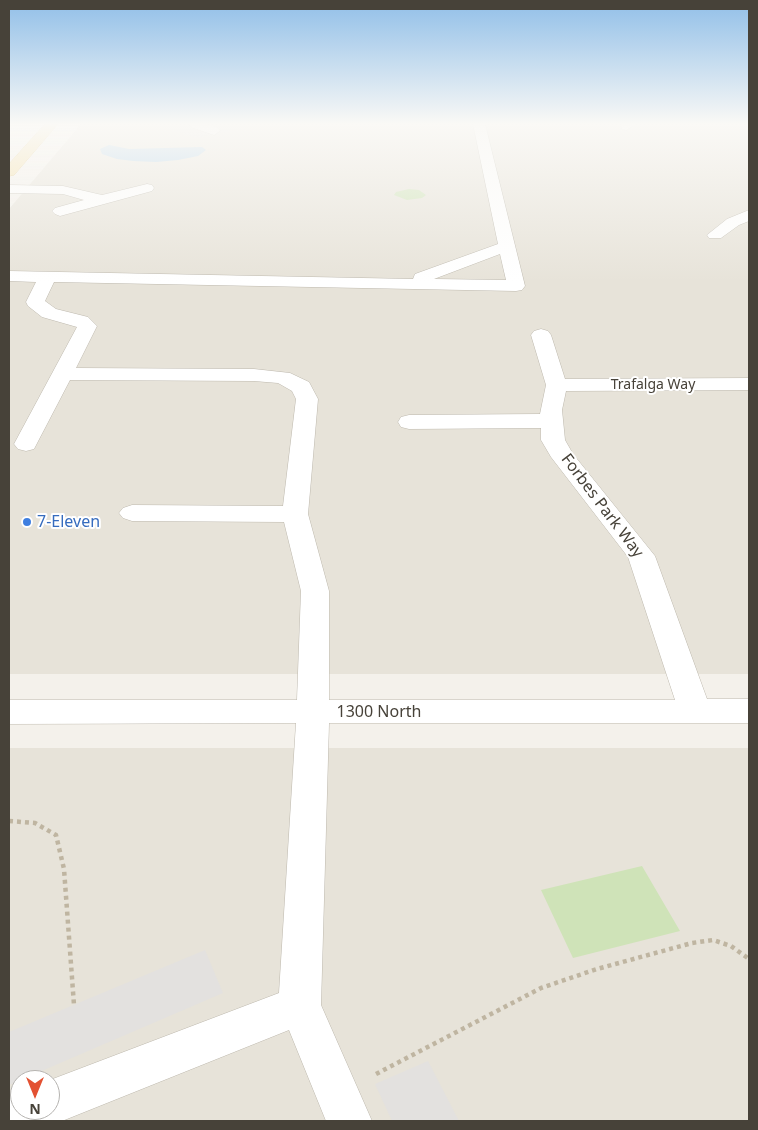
<!DOCTYPE html>
<style>
body{margin:0}
#map{position:relative;width:758px;height:1130px;overflow:hidden;background:#f4f1eb;font-family:"Noto Sans",sans-serif}
canvas{display:block}
.frame{position:absolute;inset:0;border:10px solid #474239;pointer-events:none}
.north{position:absolute;left:10px;top:1070px;width:50px;height:50px;box-sizing:border-box;background:#fff;border:1px solid #b5b3b0;border-radius:50%;rotate:180deg;font-size:14px;font-weight:700;line-height:20px;text-align:center;color:#474239}
.north::after{content:'';display:block;margin:auto;width:18px;height:22px;background:#e35132;clip-path:polygon(50% 0,100% 100%,50% 72%,0 100%)}
</style>
<div id="map">
<canvas width="758" height="1130"></canvas>
<div class="frame"></div>
<div class="north">N</div>
</div>
<script>
const ctx = document.querySelector('canvas').getContext('2d');
ctx.lineJoin = 'round';
function fillPath(path, color) {
  ctx.fillStyle = color;
  ctx.fill(path, 'evenodd');
}
function shape(rows) {
  const path = new Path2D();
  for (const r of rows) {
    path.moveTo(r[0], r[1]);
    for (let i = 2; i < r.length; i += 2) path.lineTo(r[i], r[i + 1]);
  }
  return path;
}
function trace(path, color, width, dash) {
  ctx.strokeStyle = color;
  ctx.lineWidth = width;
  ctx.lineCap = dash ? 'butt' : 'round';
  ctx.setLineDash(dash || []);
  ctx.stroke(path);
}
function drawText(font, color, halo, rows, align = 'center') {
  ctx.font = font + ' "Noto Sans",sans-serif';
  ctx.lineWidth = 4;
  ctx.setLineDash([]);
  ctx.textBaseline = 'middle';
  ctx.strokeStyle = halo;
  ctx.fillStyle = color;
  for (const [text, x, y, turn = 0] of rows) {
    ctx.save();
    ctx.translate(x, y);
    ctx.rotate((+turn || 0) * Math.PI / 180);
    ctx.textAlign = isNaN(turn) ? turn : align;
    if (halo) ctx.strokeText(text, 0, 0);
    ctx.fillText(text, 0, 0);
    ctx.restore();
  }
}
fillPath(shape([
 [81,124,749,124,749,674,9,674,9,209],
 [9,748,749,748,749,1121,9,1121],
 [20,1080,50,1080,50,1110,20,1110]
]), '#e7e3d9');
fillPath(shape([
 [409,189,419,190,426,195,422,198,407,200,394,195,396,192],
 [642,866,680,931,573,958,541,890]
]), '#cfe3b8');
fillPath(shape([
 [157,124,232,124,243,128,197,138],
 [205,950,223,993,9,1085,9,1032],
 [428,1061,459,1121,392,1121,375,1084]
]), '#e3e1df');
fillPath(shape([
 [109,145,129,149,202,147,206,150,198,156,178,160,156,162,133,161,117,159,102,154,100,149]
]), '#aed0e9');
const minor = shape([
 [189,124,207,124,218,128,220,131,214,135,191,127,189,124],
 [473,124,485,124,525,286,522,290,516,291,54,282,45,301,56,309,88,317,97,326,76,368,254,369,290,373,309,382,318,399,308,514,329,591,329,700,675,700,628,557,551,457,541,440,541,428,409,429,401,427,398,422,401,417,409,415,540,414,546,385,531,335,534,331,541,329,548,331,551,335,565,379,749,378,749,390,566,391,562,410,565,440,573,454,655,556,707,699,749,699,749,723,329,723,321,1005,372,1121,326,1121,289,1030,62,1121,9,1121,9,1096,20,1091,20,1110,50,1110,50,1080,279,993,296,723,9,724,9,700,297,700,301,591,284,522,132,521,123,518,119,513,123,508,132,505,283,506,296,399,292,391,278,383,254,381,70,380,34,449,26,451,18,449,14,444,77,327,42,317,28,306,26,302,36,282,9,281,9,271,413,279,415,274,498,244,473,124],
 [500,254,506,280,434,279,500,254],
 [621,124,636,124,626,130,622,129,621,124],
 [147,184,152,185,154,188,152,191,60,216,55,214,52,211,55,208,84,200,63,194,9,193,9,185,63,186,102,195,147,184],
 [749,210,749,221,739,225,721,238,709,238,707,235,727,219,749,210]
]);
const major = shape([
 [45,124,58,124,14,175,9,176,9,164,45,124]
]);
trace(minor, '#beb9ae', 1);
trace(major, '#d8bc75', 1);
trace(shape([
 [9,821,35,823,56,835,64,869,74,1005],
 [376,1074,541,988,597,969,692,943,713,940,731,946,749,959]
]), '#bfb5a1', 4.5, [4, 4]);
fillPath(minor, '#fff');
fillPath(major, '#f4dfa4');
const sky = ctx.createLinearGradient(0, 0, 0, 282);
sky.addColorStop(0, '#91bfe8');
sky.addColorStop(0.44, '#faf9f6');
sky.addColorStop(1, '#faf9f600');
ctx.fillStyle = sky;
ctx.fillRect(0, 0, 758, 282);
for (const [x, y, r, color] of [
 [27,522,5,"#3f7fe0"]
]) {
  const dot = new Path2D();
  dot.arc(x, y, r, 0, 2 * Math.PI);
  ctx.fillStyle = color;
  ctx.fill(dot);
  trace(dot, '#fff', 2);
}
drawText('14px', '#474239', '#fff', [
 ["Trafalga Way",653,385]
]);
drawText('16px', '#474239', '#fff', [
 ["Forbes Park Way",602,506,53],
 ["1300 North",379,712]
]);
drawText('16px', '#366cbe', '#fff', [
 ["7-Eleven",37,522]
], 'left');
</script>
